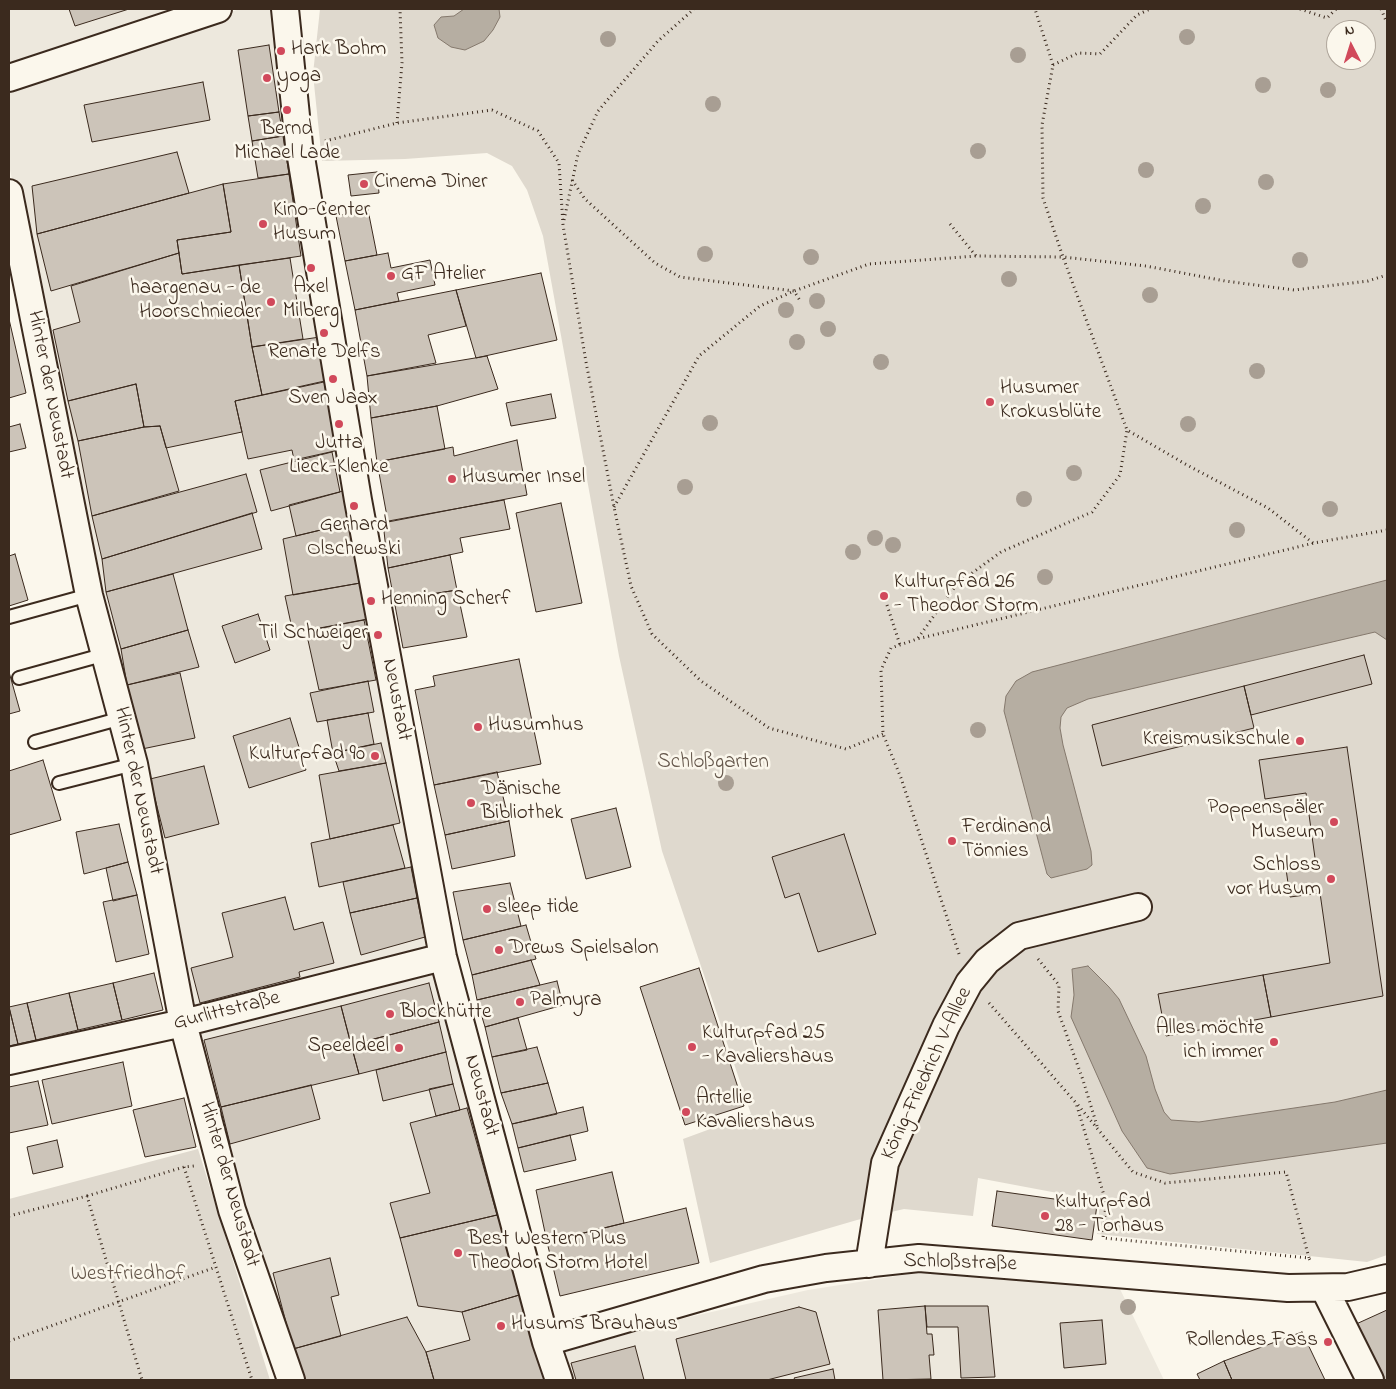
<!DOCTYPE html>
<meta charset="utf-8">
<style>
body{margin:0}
#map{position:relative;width:1396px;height:1389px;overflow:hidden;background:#fbf7ec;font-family:"Indie Flower",sans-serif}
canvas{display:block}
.frame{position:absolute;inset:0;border:10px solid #3b2a1e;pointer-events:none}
.north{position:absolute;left:1326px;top:20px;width:50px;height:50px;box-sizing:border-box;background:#fbf7ec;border:1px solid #aea59a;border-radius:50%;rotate:355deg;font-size:14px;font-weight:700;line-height:20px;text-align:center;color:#3b2a1e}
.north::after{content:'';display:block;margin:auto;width:18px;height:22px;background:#d1495b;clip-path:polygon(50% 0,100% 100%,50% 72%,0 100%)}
</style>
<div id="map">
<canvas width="1396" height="1389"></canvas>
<div class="frame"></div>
<div class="north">N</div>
</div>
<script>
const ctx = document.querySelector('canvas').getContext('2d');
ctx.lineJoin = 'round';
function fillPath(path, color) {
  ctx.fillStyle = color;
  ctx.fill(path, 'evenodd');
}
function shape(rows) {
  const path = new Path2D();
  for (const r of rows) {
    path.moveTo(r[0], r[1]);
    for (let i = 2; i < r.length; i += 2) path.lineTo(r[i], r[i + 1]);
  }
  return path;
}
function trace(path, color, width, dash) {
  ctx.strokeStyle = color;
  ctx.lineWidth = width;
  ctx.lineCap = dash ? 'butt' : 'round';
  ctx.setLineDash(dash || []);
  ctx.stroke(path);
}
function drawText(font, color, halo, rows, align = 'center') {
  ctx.font = font + ' "Indie Flower",sans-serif';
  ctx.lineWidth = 5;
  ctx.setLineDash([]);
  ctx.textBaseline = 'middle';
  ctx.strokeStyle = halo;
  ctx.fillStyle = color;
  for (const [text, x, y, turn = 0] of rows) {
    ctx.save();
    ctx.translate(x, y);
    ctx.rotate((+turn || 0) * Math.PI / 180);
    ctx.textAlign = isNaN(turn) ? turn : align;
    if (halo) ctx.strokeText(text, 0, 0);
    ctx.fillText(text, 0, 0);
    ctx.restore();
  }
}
fillPath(shape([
 [9,9,194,9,9,71],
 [240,9,276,9,434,952,187,1017,9,165,9,84],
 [439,965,554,1380,296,1380,190,1029],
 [922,1272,1119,1287,1164,1380,567,1380,557,1354,672,1321,808,1290]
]), '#ede8dd');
fillPath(shape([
 [320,9,1387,9,1387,1255,1367,1262,1097,1234,1100,1201,978,1178,973,1216,904,1209,857,1220,710,1263,683,1139,751,1114,662,851,619,656,543,236,527,190,512,166,487,153,405,159,322,161,313,74],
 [1336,30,1366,30,1366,60,1336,60],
 [198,1149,270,1380,9,1380,9,1199]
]), '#dfd9ce');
const water = shape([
 [464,9,499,9,500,17,493,30,484,41,465,50,451,47,438,38,434,25,441,17,454,16,464,9],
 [1387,580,1387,640,1375,632,1088,699,1067,708,1061,717,1060,728,1063,745,1091,851,1092,865,1087,869,1051,878,1047,874,1004,711,1006,696,1016,681,1032,672,1387,580],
 [1088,966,1109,987,1119,999,1146,1056,1155,1089,1164,1112,1171,1120,1199,1122,1335,1102,1387,1090,1387,1143,1170,1174,1147,1168,1122,1131,1071,1017,1074,995,1072,969,1088,966]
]);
fillPath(water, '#b6aea2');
trace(water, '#85796d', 1);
const building = shape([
 [69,9,129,9,75,26,69,9],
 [269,45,279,112,248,116,238,50,269,45],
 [203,82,210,120,92,142,84,105,203,82],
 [279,112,283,136,252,141,248,116,279,112],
 [283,136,289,174,258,178,252,141,283,136],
 [177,152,189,193,37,234,32,186,177,152],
 [377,172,379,193,351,196,348,175,377,172],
 [289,174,301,256,182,274,177,240,231,232,223,184,289,174],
 [223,184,231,232,177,240,179,253,51,291,37,234,223,184],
 [368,210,377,255,345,261,336,216,368,210],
 [179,253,182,274,239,265,252,347,262,395,235,401,242,432,166,448,160,426,144,427,136,384,68,401,53,330,80,322,71,286,179,253],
 [388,253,391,268,430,260,435,285,397,293,399,301,355,310,345,261,388,253],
 [290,258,303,339,252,347,239,265,290,258],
 [541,273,557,340,476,358,456,290,541,273],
 [456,290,466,326,428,335,436,363,367,376,355,310,456,290],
 [9,319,26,393,9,398,9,319],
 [320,337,329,380,262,395,252,347,320,337],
 [487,356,498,389,437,406,371,418,367,376,487,356],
 [324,382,339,450,294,460,292,450,248,459,235,401,324,382],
 [136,384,144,427,78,441,68,401,136,384],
 [551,394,556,418,511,426,506,403,551,394],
 [437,406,445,449,377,462,371,418,437,406],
 [20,424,26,448,9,452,9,427,20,424],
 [160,426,179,491,92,516,78,441,144,427,160,426],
 [517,440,527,495,388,522,377,462,453,447,454,456,517,440],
 [332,452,340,492,271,511,260,470,332,452],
 [246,474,257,512,102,559,92,516,246,474],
 [347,490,354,522,296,536,289,505,347,490],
 [504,500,510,529,460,538,463,552,388,568,383,522,504,500],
 [561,503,582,603,536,612,516,513,561,503],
 [252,513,262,549,106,592,102,559,252,513],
 [354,522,366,582,293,595,283,539,354,522],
 [15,554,28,600,9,606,9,556,15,554],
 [450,555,457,590,394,600,388,568,450,555],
 [173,574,188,630,121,649,106,592,173,574],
 [366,582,373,618,293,633,285,596,366,582],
 [457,590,467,637,403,648,394,600,457,590],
 [258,614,270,650,235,663,222,626,258,614],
 [364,620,376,680,319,690,306,631,364,620],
 [188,630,199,667,127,685,121,649,188,630],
 [1364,655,1372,684,1251,715,1244,686,1364,655],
 [519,659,541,764,434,785,415,690,435,686,433,676,519,659],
 [9,672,20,711,9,714,9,672],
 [180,673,195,738,142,749,127,685,180,673],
 [368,681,374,712,317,722,310,693,368,681],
 [1244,686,1254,728,1102,766,1092,725,1244,686],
 [368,713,374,744,333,753,327,720,368,713],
 [290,718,306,770,249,788,233,736,290,718],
 [381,743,386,763,339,771,333,753,381,743],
 [1347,747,1383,996,1271,1017,1263,975,1330,963,1320,893,1290,897,1286,869,1316,865,1306,793,1265,799,1259,760,1347,747],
 [43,760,61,820,9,835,9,771,43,760],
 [386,763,400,823,330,839,319,775,386,763],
 [204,766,219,824,165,838,150,779,204,766],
 [497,772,509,821,445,835,434,785,497,772],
 [616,808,631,867,586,879,571,819,616,808],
 [509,821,515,856,452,869,445,835,509,821],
 [119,824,128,862,84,874,76,832,119,824],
 [393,825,405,868,319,887,311,843,393,825],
 [844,834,876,934,818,952,799,893,785,898,772,857,844,834],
 [128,862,137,895,113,901,106,868,128,862],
 [411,867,417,898,350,913,343,882,411,867],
 [510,883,521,926,463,940,453,892,510,883],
 [137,895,149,954,116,962,103,902,137,895],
 [285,897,294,930,323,922,334,963,299,972,300,977,200,1003,191,968,233,957,222,913,285,897],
 [417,898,425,937,361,955,350,913,417,898],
 [526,925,536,959,472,975,463,940,526,925],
 [531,960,540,985,477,1000,472,975,531,960],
 [699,968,744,1106,685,1125,640,987,699,968],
 [154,973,163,1010,122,1020,113,983,154,973],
 [1263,975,1271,1017,1166,1036,1158,994,1263,975],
 [557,981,563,1005,485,1027,477,1000,557,981],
 [113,983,122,1020,78,1030,69,993,113,983],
 [429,983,439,1022,351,1045,341,1006,429,983],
 [69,993,78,1030,36,1040,27,1003,69,993],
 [27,1003,36,1040,18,1044,9,1007,27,1003],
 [341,1006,359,1074,221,1107,204,1040,341,1006],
 [9,1007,18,1044,9,1046,9,1007],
 [518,1018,527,1050,492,1057,485,1027,518,1018],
 [439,1022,446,1052,359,1074,351,1045,439,1022],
 [537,1047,548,1083,501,1093,492,1057,537,1047],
 [446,1052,453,1084,383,1101,376,1070,446,1052],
 [123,1062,132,1106,52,1124,42,1080,123,1062],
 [38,1081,48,1125,9,1133,9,1087,38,1081],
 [548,1083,557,1114,512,1124,501,1093,548,1083],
 [453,1084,460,1110,436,1116,429,1089,453,1084],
 [311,1085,320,1119,230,1144,221,1107,311,1085],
 [184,1098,196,1147,145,1157,133,1110,184,1098],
 [583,1107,588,1131,518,1148,512,1124,583,1107],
 [467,1108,497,1215,400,1238,390,1203,430,1193,410,1123,467,1108],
 [570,1135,576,1160,524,1172,518,1148,570,1135],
 [57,1140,63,1167,33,1174,27,1147,57,1140],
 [612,1172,624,1223,547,1242,536,1190,612,1172],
 [997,1191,1097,1205,1092,1240,992,1226,997,1191],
 [686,1208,699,1263,560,1296,547,1242,686,1208],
 [497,1215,526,1293,462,1312,418,1306,400,1238,497,1215],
 [330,1258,339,1295,331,1297,341,1336,293,1349,273,1273,330,1258],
 [526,1293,552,1380,434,1380,426,1352,470,1340,462,1312,526,1293],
 [925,1306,988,1306,995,1377,961,1378,958,1327,927,1327,925,1306],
 [925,1306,927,1334,932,1334,934,1355,929,1355,931,1379,883,1380,878,1310,925,1306],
 [799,1307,816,1312,830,1364,767,1380,686,1380,676,1339,799,1307],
 [1387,1310,1387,1380,1379,1380,1354,1325,1387,1310],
 [407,1317,426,1352,434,1380,303,1380,293,1349,407,1317],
 [1102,1320,1106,1364,1064,1368,1060,1323,1102,1320],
 [1302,1332,1325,1380,1232,1380,1224,1361,1302,1332],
 [635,1346,644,1380,576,1380,571,1363,635,1346],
 [1224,1361,1232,1380,1200,1380,1197,1374,1224,1361],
 [833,1369,835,1380,795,1380,794,1378,833,1369]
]);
fillPath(building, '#ccc4b9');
trace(building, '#3b2a1e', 1);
const lane = shape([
 [9,617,89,595],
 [19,678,106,654],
 [35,742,122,718],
 [59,783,134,764]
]);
const street = shape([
 [285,9,299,145,358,500,443,957,546,1342,559,1380],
 [9,78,218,9],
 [9,193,89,595,134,764,183,1023,232,1210,291,1380],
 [9,1061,183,1023,443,957],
 [869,1264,885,1163,946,1026,969,983,987,961,1019,936,1138,907],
 [1324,1288,1370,1380],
 [546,1342,764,1279,826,1268,919,1258,1288,1288,1348,1287,1387,1278]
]);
trace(lane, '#3b2a1e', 16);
trace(street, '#3b2a1e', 30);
trace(shape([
 [1300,9,1327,18,1336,9],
 [1381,9,1387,23],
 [1053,65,1078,53,1100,54,1137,15,1150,9],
 [397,123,402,63,400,9],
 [325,141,397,123,492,110,538,131,559,163,563,225,586,362,614,507,631,586,652,634,701,681,769,728,846,749,883,734],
 [572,180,585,199,655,263,680,277,794,291,801,302],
 [564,220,578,154,598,111,658,41,694,9],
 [950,224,976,256],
 [614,507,699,356,760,306,794,291,869,264,976,256,1063,257,1043,198,1042,125,1053,65,1035,9],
 [1313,543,1268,508,1187,465,1127,430,1063,257,1146,266,1225,281,1294,290,1368,281,1387,275],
 [887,605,900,645],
 [918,638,957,584,1001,552,1092,512,1120,475,1127,430],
 [959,954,901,778,883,734,881,670,891,648,917,639,1314,543,1387,530],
 [1038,959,1059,985,1058,1011,1083,1080,1098,1129],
 [989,1003,1076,1103,1106,1202,1103,1238,1309,1258,1311,1262],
 [1078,1105,1133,1172,1165,1183,1286,1172,1309,1258],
 [184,1167,252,1380],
 [87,1196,184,1167,194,1166],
 [9,1216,87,1196,142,1380],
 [9,1341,216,1267]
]), '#3b2a1e', 3, [1, 4]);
trace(lane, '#fbf7ec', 12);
trace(street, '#fbf7ec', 26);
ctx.fillStyle = '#a89e93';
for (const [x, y] of [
 [1187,37],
 [608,39],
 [1018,55],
 [1263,85],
 [1328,90],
 [713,104],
 [978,151],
 [1146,170],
 [1266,182],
 [1203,206],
 [705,254],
 [811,257],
 [1300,260],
 [1009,279],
 [1150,295],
 [817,301],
 [786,310],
 [828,329],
 [797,342],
 [881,362],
 [1257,371],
 [710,423],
 [1188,424],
 [1074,473],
 [685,487],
 [1024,499],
 [1330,509],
 [1237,530],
 [875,538],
 [893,545],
 [853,552],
 [1045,577],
 [978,730],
 [726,783],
 [1128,1307]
]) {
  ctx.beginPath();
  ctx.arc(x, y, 8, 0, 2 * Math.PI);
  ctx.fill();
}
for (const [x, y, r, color] of [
 [281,51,5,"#d1495b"],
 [267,78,5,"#d1495b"],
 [287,110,5,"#d1495b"],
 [364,184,5,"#d1495b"],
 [263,224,5,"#d1495b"],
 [311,268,5,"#d1495b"],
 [391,276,5,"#d1495b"],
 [271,302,5,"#d1495b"],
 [324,333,5,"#d1495b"],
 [333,379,5,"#d1495b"],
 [990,402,5,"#d1495b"],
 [339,424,5,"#d1495b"],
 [452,479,5,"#d1495b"],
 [354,506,5,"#d1495b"],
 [884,596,5,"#d1495b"],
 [371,601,5,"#d1495b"],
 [378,635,5,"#d1495b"],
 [478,727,5,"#d1495b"],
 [1300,741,5,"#d1495b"],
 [375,756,5,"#d1495b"],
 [471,803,5,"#d1495b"],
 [1334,822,5,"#d1495b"],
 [952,841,5,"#d1495b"],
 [1331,879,5,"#d1495b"],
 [487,909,5,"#d1495b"],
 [499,950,5,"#d1495b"],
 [520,1002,5,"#d1495b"],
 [390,1014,5,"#d1495b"],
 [1274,1042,5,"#d1495b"],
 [692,1047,5,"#d1495b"],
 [399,1048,5,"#d1495b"],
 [686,1112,5,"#d1495b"],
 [1045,1216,5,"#d1495b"],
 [458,1253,5,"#d1495b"],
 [501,1326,5,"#d1495b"],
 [1328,1342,5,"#d1495b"]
]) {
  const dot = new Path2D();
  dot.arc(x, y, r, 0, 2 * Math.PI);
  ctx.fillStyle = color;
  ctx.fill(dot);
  trace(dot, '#fbf7ec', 2);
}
drawText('21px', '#3b2a1e', '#fbf7ec', [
 ["Hark Bohm",291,51],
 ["yoga",277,78],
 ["Bernd",287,131,"center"],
 ["Michael Lade",287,155,"center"],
 ["Cinema Diner",374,184],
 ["Kino-Center",273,212],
 ["Husum",273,236],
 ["GF Atelier",401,276],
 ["Axel",311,289,"center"],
 ["Milberg",311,313,"center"],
 ["haargenau - de",261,290,"right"],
 ["Hoorschnieder",261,314,"right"],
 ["Renate Delfs",324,354,"center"],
 ["Husumer",1000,390],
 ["Krokusblüte",1000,414],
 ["Sven Jaax",333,400,"center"],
 ["Jutta",339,445,"center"],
 ["Lieck-Klenke",339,469,"center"],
 ["Husumer Insel",462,479],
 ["Gerhard",354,527,"center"],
 ["Olschewski",354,551,"center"],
 ["Kulturpfad 26",894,584],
 ["- Theodor Storm",894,608],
 ["Henning Scherf",381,601],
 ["Til Schweiger",368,635,"right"],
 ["Husumhus",488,727],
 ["Kreismusikschule",1290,741,"right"],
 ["Kulturpfad 90",365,756,"right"],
 ["Dänische",481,791],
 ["Bibliothek",481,815],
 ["Poppenspäler",1324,810,"right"],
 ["Museum",1324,834,"right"],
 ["Ferdinand",962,829],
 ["Tönnies",962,853],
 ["Schloss",1321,867,"right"],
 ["vor Husum",1321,891,"right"],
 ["sleep tide",497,909],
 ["Drews Spielsalon",509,950],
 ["Palmyra",530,1002],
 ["Blockhütte",400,1014],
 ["Alles möchte",1264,1030,"right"],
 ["ich immer",1264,1054,"right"],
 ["Kulturpfad 25",702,1035],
 ["- Kavaliershaus",702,1059],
 ["Speeldeel",389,1048,"right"],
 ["Artellie",696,1100],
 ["Kavaliershaus",696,1124],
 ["Kulturpfad",1055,1204],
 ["28 - Torhaus",1055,1228],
 ["Best Western Plus",468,1241],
 ["Theodor Storm Hotel",468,1265],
 ["Husums Brauhaus",511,1326],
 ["Rollendes Fass",1318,1342,"right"]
], 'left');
drawText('21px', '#3b2a1e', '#fbf7ec', [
 ["Hinter der Neustadt",49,395,79],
 ["Neustadt",395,700,79],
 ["Hinter der Neustadt",137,791,78],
 ["Gurlittstraße",227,1012,-14],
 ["König-Friedrich V-Allee",928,1074,-65],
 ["Neustadt",480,1096,75],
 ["Hinter der Neustadt",228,1185,74],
 ["Schloßstraße",960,1264,2]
]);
drawText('21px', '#64564a', '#fbf7ec', [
 ["Schloßgarten",713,764],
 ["Westfriedhof",128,1276]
]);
</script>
